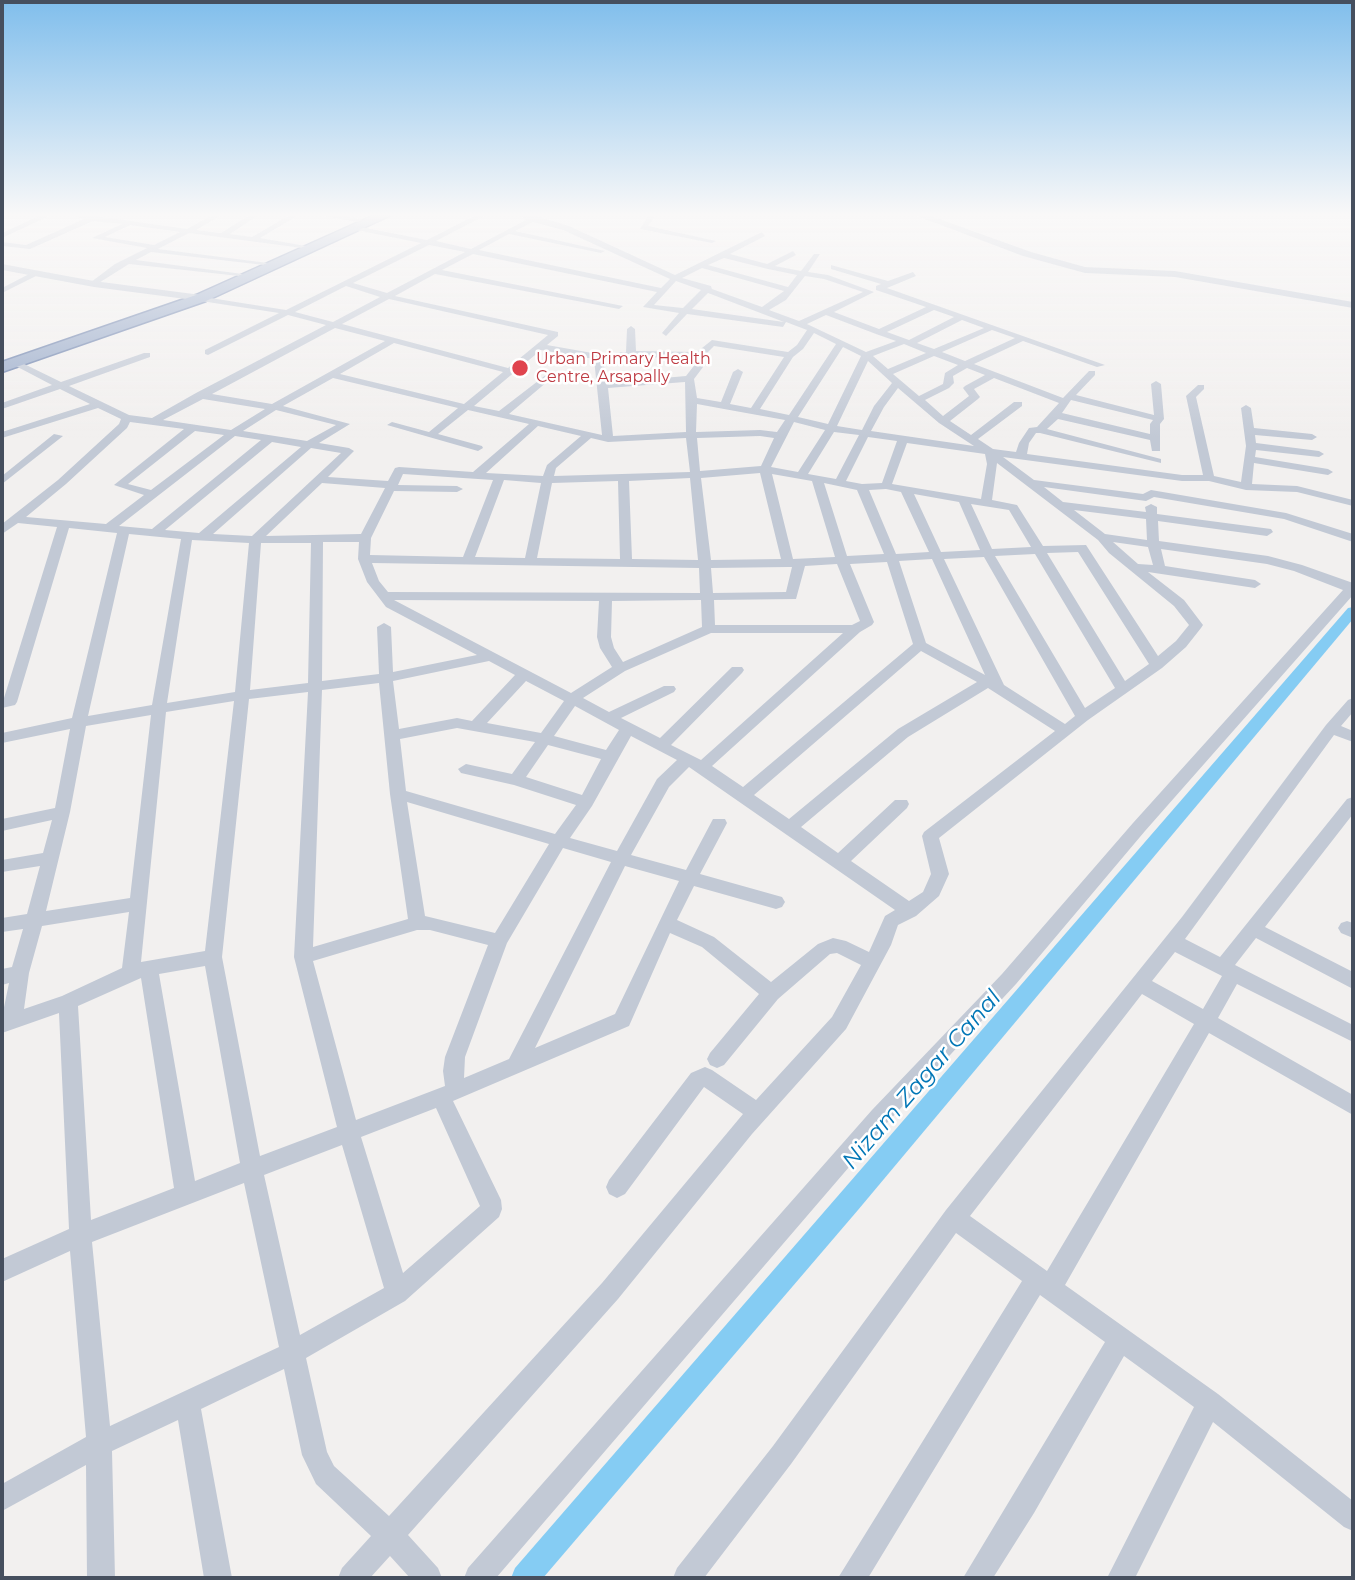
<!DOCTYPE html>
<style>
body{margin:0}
#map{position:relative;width:1355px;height:1580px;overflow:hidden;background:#f2f0ef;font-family:Montserrat,sans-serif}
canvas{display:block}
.frame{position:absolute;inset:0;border:4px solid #464f5e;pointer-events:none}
</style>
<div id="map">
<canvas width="1355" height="1580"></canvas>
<div class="frame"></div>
</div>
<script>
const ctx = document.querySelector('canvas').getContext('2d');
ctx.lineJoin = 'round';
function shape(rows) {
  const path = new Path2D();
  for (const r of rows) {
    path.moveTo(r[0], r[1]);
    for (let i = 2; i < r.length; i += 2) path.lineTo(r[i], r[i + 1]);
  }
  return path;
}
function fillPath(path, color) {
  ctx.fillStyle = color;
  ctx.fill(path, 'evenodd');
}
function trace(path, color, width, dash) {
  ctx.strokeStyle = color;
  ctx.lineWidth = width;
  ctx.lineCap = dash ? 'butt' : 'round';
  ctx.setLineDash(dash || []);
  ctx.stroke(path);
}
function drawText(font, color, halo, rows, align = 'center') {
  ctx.font = font + ' Montserrat,sans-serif';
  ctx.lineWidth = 5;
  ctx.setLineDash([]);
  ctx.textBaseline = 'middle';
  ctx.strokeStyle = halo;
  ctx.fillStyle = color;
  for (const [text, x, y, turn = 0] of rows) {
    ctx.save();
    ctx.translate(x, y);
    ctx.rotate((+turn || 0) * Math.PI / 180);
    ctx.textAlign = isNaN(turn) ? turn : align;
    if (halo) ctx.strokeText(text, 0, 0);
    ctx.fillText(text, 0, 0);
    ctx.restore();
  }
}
fillPath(shape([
 [1353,607,1353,619,858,1210,543,1578,511,1578,515,1568,1348,608,1353,607]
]), '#85ccf3');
const trunk = shape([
 [372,216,389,216,206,301,2,372,2,362,196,295,372,216]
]);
trace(trunk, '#6f84ae', 3);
fillPath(shape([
 [39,216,49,216,2,238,2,233,39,216],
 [72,216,95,216,187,229,211,216,220,216,196,230,221,233,248,216,257,216,230,234,252,237,288,216,297,216,260,238,306,246,302,248,189,233,158,249,268,263,264,265,151,252,136,260,243,274,239,276,129,264,94,286,91,286,91,282,115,264,147,248,92,238,122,224,93,221,30,249,2,246,2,242,26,245,84,219,72,216],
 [130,225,180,232,154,245,105,237,130,225],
 [324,216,347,216,362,220,358,222,324,216],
 [474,216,484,216,436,241,471,249,526,220,521,216,536,216,569,226,675,275,762,232,765,236,730,254,767,264,793,251,796,255,775,266,801,271,814,254,820,254,808,272,828,275,874,292,834,312,879,329,926,307,876,290,876,286,881,284,831,269,831,265,888,281,913,272,916,276,887,288,1105,365,1097,367,1023,341,974,364,1063,398,1089,371,1095,371,1095,375,1076,395,1154,415,1151,384,1156,381,1161,384,1164,419,1160,424,1160,451,1152,451,1150,440,1058,419,1047,429,1161,459,1161,463,1040,433,1036,433,1029,443,1027,454,1182,475,1203,475,1186,396,1198,385,1204,385,1204,389,1196,397,1214,476,1241,482,1246,446,1241,408,1246,405,1251,408,1254,428,1312,434,1317,437,1312,440,1255,435,1256,443,1319,451,1324,454,1319,457,1256,450,1255,457,1328,469,1333,472,1328,475,1254,463,1252,484,1297,486,1353,500,1353,506,1297,492,1246,490,1209,481,1182,481,1003,457,1034,480,1143,494,1151,490,1286,513,1353,534,1353,542,1284,519,1154,497,1146,501,1044,487,1063,502,1146,512,1145,507,1151,504,1157,507,1157,514,1271,529,1273,532,1267,536,1158,521,1159,541,1268,556,1302,565,1353,583,1353,595,1145,831,1016,984,886,1124,496,1578,464,1578,468,1568,872,1110,1002,974,1133,823,1343,590,1294,571,1267,564,1161,549,1165,566,1255,580,1261,584,1255,588,1148,572,1184,600,1203,625,1201,628,1186,647,1162,668,1088,720,939,838,949,874,939,896,916,916,898,925,891,945,846,1029,752,1134,618,1299,408,1535,438,1568,442,1578,410,1578,390,1556,370,1578,338,1578,342,1568,371,1536,316,1484,302,1455,284,1369,201,1409,232,1578,204,1578,178,1420,112,1451,115,1578,87,1578,86,1465,2,1511,2,1484,86,1437,70,1251,2,1282,2,1259,69,1229,59,1013,2,1033,2,1017,9,983,2,985,2,969,12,967,23,929,2,932,2,918,27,914,40,866,2,872,2,860,43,853,52,820,2,831,2,819,55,808,70,729,2,743,2,733,72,718,117,533,69,528,17,702,15,705,2,708,2,698,4,698,57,527,18,523,2,534,2,524,58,480,119,424,121,419,98,408,2,438,2,432,90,404,60,389,2,409,2,403,52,385,10,363,18,361,61,382,144,353,150,353,150,357,69,386,129,415,152,418,196,393,326,325,288,315,208,355,205,354,205,350,279,313,201,301,197,298,198,296,286,310,421,243,356,230,356,226,427,240,474,216],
 [533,222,563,230,670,279,661,288,479,250,509,234,601,253,605,251,515,231,533,222],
 [429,245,465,252,387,293,353,283,429,245],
 [473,254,657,292,643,307,679,313,662,333,666,336,687,314,783,327,786,322,807,330,797,345,788,352,712,340,697,352,636,351,635,329,631,326,627,329,626,352,598,354,547,345,558,336,558,332,395,296,435,274,619,309,623,306,442,270,473,254],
 [724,258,768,269,797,275,788,287,708,265,724,258],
 [702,268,784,291,762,307,712,289,711,286,682,278,702,268],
 [805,276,824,279,863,292,799,321,769,310,786,300,805,276],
 [676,281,701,290,683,308,654,305,676,281],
 [346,286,380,297,333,322,295,312,346,286],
 [708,293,784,322,692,309,708,293],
 [389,299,548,335,508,368,342,324,389,299],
 [934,310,954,317,909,340,887,332,934,310],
 [826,315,876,334,896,341,866,352,807,324,826,315],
 [962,320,984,328,934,349,917,343,962,320],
 [335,328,385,341,272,404,212,394,335,328],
 [992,330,1015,338,965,361,942,352,992,330],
 [814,333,836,344,789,415,760,409,793,357,803,349,814,333],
 [394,343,503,372,464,404,340,374,394,343],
 [904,344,926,353,888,369,873,356,904,344],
 [714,346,784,357,751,408,730,404,743,372,738,369,733,372,721,402,697,398,694,379,703,367,704,356,714,346],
 [843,347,861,356,828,424,798,417,843,347],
 [541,350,594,359,602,435,509,414,554,376,556,374,551,371,499,411,474,406,541,350],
 [934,356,958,365,945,373,943,384,919,396,893,374,934,356],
 [631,357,694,358,693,367,686,376,607,383,603,359,631,357],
 [868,361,892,383,874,406,862,430,837,426,868,361],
 [967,368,985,375,965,386,963,388,969,396,943,416,925,400,949,388,954,383,953,376,967,368],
 [333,378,458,408,429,432,392,422,387,425,478,451,483,448,482,446,438,434,468,410,529,424,473,472,399,467,395,468,388,481,328,477,354,451,349,448,319,443,350,424,283,406,333,378],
 [994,378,1059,403,1037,427,1029,428,1019,443,1016,452,993,449,978,439,1022,406,1022,402,1014,402,971,435,950,421,978,399,980,397,974,389,994,378],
 [685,382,686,432,613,436,608,388,685,382],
 [898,388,939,423,974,446,871,431,884,407,898,388],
 [203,399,265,409,231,430,163,420,203,399],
 [1071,400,1153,420,1150,424,1150,434,1062,413,1071,400],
 [697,404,724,409,785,420,777,432,760,430,696,432,697,404],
 [276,410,336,425,307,441,243,431,276,410],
 [130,422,184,429,114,485,144,495,106,524,26,517,66,484,127,428,130,422],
 [794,422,825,430,798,472,771,467,794,422],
 [538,426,581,436,547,465,543,476,486,473,538,426],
 [195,431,224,435,151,490,128,484,195,431],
 [834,432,859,435,836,479,808,474,834,432],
 [235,436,261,440,152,529,119,526,235,436],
 [760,436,774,438,761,466,700,471,697,438,760,436],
 [868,437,897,441,882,483,862,484,846,481,868,437],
 [591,438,608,442,686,438,690,472,554,476,556,468,591,438],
 [272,442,301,447,199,533,165,530,272,442],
 [907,443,985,454,987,464,981,499,892,484,907,443],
 [311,448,341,453,252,536,213,534,311,448],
 [997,463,1098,540,1109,553,1174,606,1189,625,1176,641,1158,656,1086,545,1043,546,1017,505,992,500,997,463],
 [760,473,781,559,711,560,701,478,760,473],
 [403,474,493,480,463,557,370,555,371,538,394,491,457,492,463,489,457,486,398,485,403,474],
 [772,474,812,481,835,557,793,559,772,474],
 [690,478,698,560,632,559,629,481,690,478],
 [504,480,541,483,525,558,475,557,504,480],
 [618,481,620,559,537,558,552,483,618,481],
 [322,483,385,488,361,534,266,536,322,483],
 [824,483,857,490,884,554,847,556,824,483],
 [886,489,901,492,929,552,896,554,869,490,886,489],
 [914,494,959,502,980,550,941,552,914,494],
 [971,504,1009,510,1031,547,992,549,971,504],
 [1074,510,1146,519,1147,540,1105,534,1074,510],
 [129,534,181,539,152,705,88,716,129,534],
 [192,540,249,543,235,692,167,703,192,540],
 [323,542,359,542,358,559,367,582,386,607,477,655,393,672,391,627,384,623,377,627,379,674,322,681,323,542],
 [1113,542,1148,547,1153,565,1138,564,1113,542],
 [261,543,311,543,308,683,250,690,261,543],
 [1078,552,1149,664,1125,681,1047,553,1078,552],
 [1035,554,1115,688,1085,708,995,556,1035,554],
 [984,557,1075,716,1065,724,1004,685,944,559,984,557],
 [932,559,985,675,926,643,899,561,932,559],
 [887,562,913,644,743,787,712,766,860,632,872,625,874,622,850,564,887,562],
 [372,563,699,568,700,593,388,592,379,581,372,563],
 [837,564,860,621,852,625,715,625,714,600,796,599,805,566,837,564],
 [788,567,792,567,786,592,713,593,711,568,788,567],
 [394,600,599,601,597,637,600,648,612,667,571,693,394,600],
 [701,600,702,627,623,662,614,648,611,637,612,601,701,600],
 [711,633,843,633,701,760,671,745,742,673,744,670,742,667,732,667,660,738,621,718,674,692,676,689,674,686,664,686,609,712,583,698,625,671,711,633],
 [921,651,977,682,898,729,789,819,754,795,921,651],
 [489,661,515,675,472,721,457,718,399,729,393,681,489,661],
 [526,681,564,701,541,733,487,723,526,681],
 [379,683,390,794,408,919,313,947,322,690,379,683],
 [988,688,1055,731,924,832,922,836,931,874,923,892,909,901,851,861,907,808,909,804,907,800,895,800,838,853,801,827,908,737,988,688],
 [308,692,294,957,337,1127,260,1156,222,957,249,699,308,692],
 [234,701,205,951,141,962,166,712,234,701],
 [575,706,619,730,606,750,554,736,575,706],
 [151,715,130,898,46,911,70,812,86,726,151,715],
 [457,728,535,742,512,774,466,764,458,769,461,773,514,785,576,805,555,834,406,791,400,739,457,728],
 [631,736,677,760,657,779,617,851,570,838,592,806,631,736],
 [548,745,601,759,582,795,526,777,548,745],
 [689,767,895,910,885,916,869,952,846,941,833,938,818,944,771,982,714,937,677,920,694,886,776,909,782,907,785,902,782,897,700,874,727,823,725,819,713,819,686,870,631,855,669,787,689,767],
 [407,802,549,844,495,933,425,916,407,802],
 [563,848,611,862,509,1059,464,1078,465,1057,507,943,563,848],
 [625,866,679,881,615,1014,535,1048,625,866],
 [129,912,122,968,62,996,24,1009,29,973,42,926,129,912],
 [417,930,430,930,488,945,445,1057,443,1071,445,1086,356,1120,313,961,417,930],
 [670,933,702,947,759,994,710,1053,707,1059,710,1065,717,1068,724,1065,778,999,830,954,837,953,861,965,832,1017,756,1100,712,1070,705,1067,691,1073,609,1180,606,1187,609,1194,617,1198,625,1194,704,1087,743,1114,602,1283,389,1516,334,1466,327,1452,306,1358,405,1301,499,1217,502,1209,501,1200,453,1101,629,1026,670,933],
 [205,966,240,1163,195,1181,159,974,205,966],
 [141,978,174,1188,91,1220,78,1006,141,978],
 [436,1108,480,1206,403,1273,361,1137,436,1108],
 [342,1145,384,1288,300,1335,264,1175,342,1145],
 [244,1183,279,1347,110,1426,92,1242,244,1183],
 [648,216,655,216,648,226,716,241,712,243,640,229,648,216],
 [33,272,40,274,2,293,2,288,33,272],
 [54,434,63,436,2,484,2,476,54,434],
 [1353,698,1353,712,1341,726,1353,731,1353,742,1334,735,1185,939,1220,957,1347,799,1353,797,1353,814,1265,927,1353,972,1353,989,1256,938,1235,965,1353,1025,1353,1042,1237,984,1218,1018,1353,1095,1353,1115,1209,1033,1065,1285,1218,1394,1353,1501,1353,1531,1344,1527,1213,1422,1135,1578,1107,1578,1194,1407,1124,1356,1034,1513,993,1578,963,1578,1105,1342,1040,1295,868,1578,838,1578,1022,1281,956,1233,791,1464,704,1578,673,1578,677,1568,773,1446,946,1210,1182,917,1326,725,1348,700,1353,698],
 [1175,952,1222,976,1203,1009,1152,981,1175,952],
 [1142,994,1194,1024,1047,1271,970,1216,1142,994],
 [1347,921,1353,923,1353,938,1341,933,1338,928,1341,923,1347,921]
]), '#c2c9d5');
fillPath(shape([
 [917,216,931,216,1031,252,1085,267,1175,271,1353,302,1353,308,1175,277,1085,273,1023,256,917,216],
 [2,264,94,281,201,295,207,298,201,301,94,287,2,270,2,264]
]), '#c2c9d5');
fillPath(trunk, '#98aac9');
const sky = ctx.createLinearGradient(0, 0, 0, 438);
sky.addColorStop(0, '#80beec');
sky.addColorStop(0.49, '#f9f8f8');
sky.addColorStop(1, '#f9f8f800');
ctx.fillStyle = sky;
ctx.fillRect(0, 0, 1355, 438);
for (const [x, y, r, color] of [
 [520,368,9,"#e0444e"]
]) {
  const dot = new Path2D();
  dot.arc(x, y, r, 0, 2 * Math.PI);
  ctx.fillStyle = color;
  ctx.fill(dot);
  trace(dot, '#fff', 2.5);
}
drawText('16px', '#be3a42', '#fff', [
 ["Urban Primary Health",536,359],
 ["Centre, Arsapally",536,377]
], 'left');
drawText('italic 23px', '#0176b6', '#fff', [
 ["Nizam Zagar Canal",922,1080,-49]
]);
</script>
